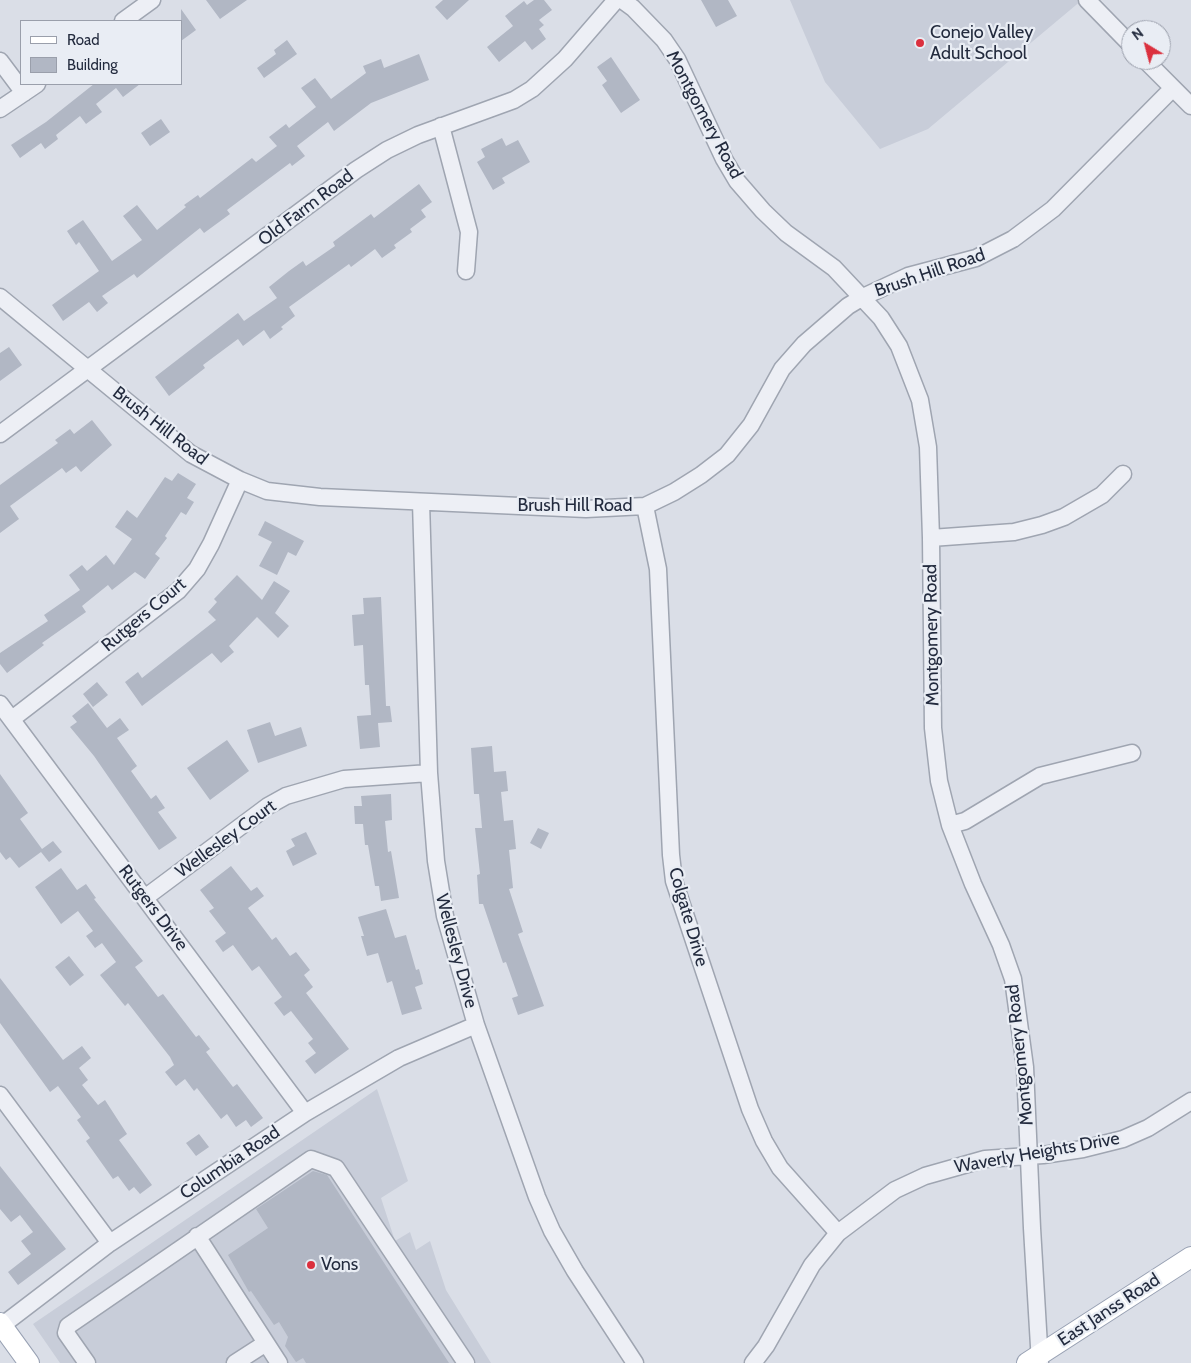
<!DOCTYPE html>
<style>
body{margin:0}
#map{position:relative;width:1191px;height:1363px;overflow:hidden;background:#dadee7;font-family:Cabin,sans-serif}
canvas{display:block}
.legend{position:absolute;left:20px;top:20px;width:162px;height:65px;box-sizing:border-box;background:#e9edf4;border:1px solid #9a9fab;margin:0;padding:6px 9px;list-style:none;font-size:15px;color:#232b3e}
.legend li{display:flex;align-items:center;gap:10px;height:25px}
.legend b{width:25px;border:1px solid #9a9fab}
.north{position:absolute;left:1121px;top:20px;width:50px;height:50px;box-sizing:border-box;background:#e9edf4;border:1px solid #9a9fab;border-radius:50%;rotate:323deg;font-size:14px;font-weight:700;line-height:20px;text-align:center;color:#232b3e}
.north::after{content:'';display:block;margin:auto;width:18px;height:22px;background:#db303e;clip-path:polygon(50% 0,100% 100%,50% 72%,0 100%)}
</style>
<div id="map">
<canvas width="1191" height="1363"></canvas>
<ul class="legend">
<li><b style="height:6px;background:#fff"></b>Road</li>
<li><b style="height:14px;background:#b1b7c4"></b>Building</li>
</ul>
<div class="north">N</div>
</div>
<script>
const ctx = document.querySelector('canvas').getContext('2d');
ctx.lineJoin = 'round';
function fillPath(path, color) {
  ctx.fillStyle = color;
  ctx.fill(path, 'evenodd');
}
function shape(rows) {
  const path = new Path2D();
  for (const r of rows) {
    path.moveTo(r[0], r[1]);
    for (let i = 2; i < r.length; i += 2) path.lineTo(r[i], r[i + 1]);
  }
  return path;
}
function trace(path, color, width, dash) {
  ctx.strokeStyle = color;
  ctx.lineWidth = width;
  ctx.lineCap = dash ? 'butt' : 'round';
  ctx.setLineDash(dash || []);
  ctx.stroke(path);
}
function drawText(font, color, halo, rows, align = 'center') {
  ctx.font = font + ' Cabin,sans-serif';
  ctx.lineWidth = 4.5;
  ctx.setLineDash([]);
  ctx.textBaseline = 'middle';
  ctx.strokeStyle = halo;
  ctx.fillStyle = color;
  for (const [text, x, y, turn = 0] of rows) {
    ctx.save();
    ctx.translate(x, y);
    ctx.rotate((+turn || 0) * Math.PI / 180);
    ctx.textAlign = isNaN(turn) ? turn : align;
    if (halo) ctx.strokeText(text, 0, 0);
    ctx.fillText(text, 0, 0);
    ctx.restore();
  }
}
fillPath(shape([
 [790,0,1082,0,928,129,880,149,825,82],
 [377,1089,408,1181,381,1198,395,1241,410,1232,416,1250,430,1241,446,1290,491,1363,60,1363,33,1324]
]), '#c8cdd9');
fillPath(shape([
 [206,0,247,0,220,19],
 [443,0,469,0,447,20,435,7],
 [534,0,544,0,552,10,539,20,544,25,539,29,546,39,532,50,525,41,499,62,487,47,513,26,505,16,524,1,527,5],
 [701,0,728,0,737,16,716,27],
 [181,9,196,30,181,41],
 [287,40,297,54,264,78,257,68,276,54,274,50],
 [419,54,429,80,371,103,334,131,328,122,297,146,305,156,292,166,290,163,227,210,230,214,204,233,200,228,137,278,134,274,102,296,108,303,97,312,89,302,63,321,52,305,99,271,79,242,76,245,67,231,83,220,112,261,142,240,123,216,137,205,157,230,186,207,184,205,198,195,200,198,252,158,256,162,277,146,269,137,286,124,289,128,316,107,301,88,315,78,331,99,366,73,363,66,381,59,384,68],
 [611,57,640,100,621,113,602,85,607,81,597,67],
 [94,84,140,84,123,97,116,88,96,104,102,112,86,124,80,116,56,135,58,139,45,149,41,143,20,158,11,145,46,122],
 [161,119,170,132,150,146,141,133],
 [502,138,506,146,518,140,530,162,502,178,505,183,493,190,477,162,485,157,481,149],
 [419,184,432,202,421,210,426,217,410,229,412,232,394,245,396,248,382,258,375,249,351,267,349,264,289,307,295,316,281,327,283,329,270,339,264,330,243,346,238,339,203,365,205,368,169,396,155,377,238,313,244,321,277,298,269,287,289,271,303,261,306,266,335,246,333,242,371,214,374,218],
 [9,347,22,365,0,381,0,353],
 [92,420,112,445,81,472,76,466,66,473,62,468,10,506,19,519,0,533,0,485,58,443,55,440,70,429,74,434],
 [178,473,196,484,187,498,194,502,186,515,181,512,165,536,167,538,155,554,160,558,145,579,135,572,112,590,108,585,82,606,86,612,42,643,44,645,7,673,0,664,0,653,48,621,44,615,80,590,69,575,82,565,87,571,106,555,114,565,132,539,115,527,127,510,137,518,165,477,172,481],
 [265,521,304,541,296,556,288,552,277,575,259,566,272,542,258,535],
 [237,575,262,600,274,581,290,591,275,613,289,626,278,638,257,617,229,646,234,652,221,663,212,653,142,706,125,682,138,672,142,678,216,620,208,612,217,602,214,599],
 [381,597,386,706,390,706,392,722,378,723,380,747,360,749,357,716,371,715,369,685,365,685,363,645,354,646,352,615,364,614,363,598],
 [97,682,108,695,93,707,83,694],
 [88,703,107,728,120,718,129,730,117,738,137,766,131,771,151,799,156,795,165,808,158,812,177,838,159,850,94,756,70,727,77,722,72,716],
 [270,722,275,736,301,727,307,746,258,763,247,730],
 [227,740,249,771,210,800,187,768],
 [492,746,494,772,506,771,508,791,501,792,504,821,513,820,516,849,509,850,513,888,509,889,523,932,518,934,544,1006,518,1015,512,998,518,996,506,962,503,963,483,904,479,904,477,875,480,874,475,828,482,828,479,794,474,794,471,748],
 [0,774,28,813,20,819,42,849,53,841,62,852,49,862,41,852,19,868,10,857,6,860,0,852],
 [391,794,392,820,385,821,388,852,391,851,399,898,381,901,379,886,375,886,368,845,365,845,363,824,355,824,354,806,362,806,361,796],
 [538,828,549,833,541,849,530,843],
 [306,832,317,854,293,866,286,851,295,846,291,839],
 [231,866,251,891,257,887,264,896,248,908,272,940,276,937,290,956,296,952,310,970,304,975,313,987,306,993,349,1049,315,1074,305,1061,316,1053,308,1043,313,1039,291,1011,284,1016,274,1003,282,997,259,966,252,971,233,945,223,952,215,941,226,933,209,911,214,908,200,890],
 [61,868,77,890,86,884,96,898,94,899,143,961,135,967,158,997,163,994,196,1037,199,1035,210,1049,206,1052,233,1087,237,1084,263,1118,251,1127,246,1120,236,1127,227,1114,221,1119,197,1088,194,1091,185,1079,176,1086,165,1072,174,1065,170,1057,128,1003,125,1006,100,975,116,962,102,943,95,948,86,936,93,931,78,911,61,924,35,887],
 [386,909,395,938,406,935,416,970,419,969,423,984,415,987,422,1009,402,1015,392,981,387,983,378,953,367,956,361,936,364,936,358,917],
 [69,956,84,975,70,986,55,967],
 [0,978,63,1060,82,1046,91,1058,79,1068,88,1080,82,1085,98,1105,105,1100,127,1134,119,1140,152,1185,140,1194,134,1187,129,1191,118,1176,113,1179,86,1141,90,1138,77,1120,81,1117,58,1086,50,1092,0,1023],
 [199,1134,209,1147,196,1156,186,1143],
 [0,1166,66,1249,18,1285,8,1272,31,1254,21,1241,33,1232,20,1215,11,1222,0,1209],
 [313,1171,327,1175,449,1363,306,1363,303,1358,296,1362,285,1346,288,1337,279,1322,274,1325,251,1291,249,1292,228,1255,268,1228,256,1209]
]), '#b1b7c4');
const minor = shape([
 [622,0,633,8,664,40,677,59,724,159,737,181,763,211,786,233,834,268,881,318,899,346,920,400,928,447,931,538,933,728,939,781,950,825,973,884,1001,945,1013,979,1025,1067,1032,1228,1040,1363],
 [1087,0,1131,45],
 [123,21,152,0],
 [1145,60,1191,106],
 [0,61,24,93],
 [0,109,37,84],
 [441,126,469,232,466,271],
 [0,297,191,454,240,480,267,491,320,497,586,509,645,506,674,492,701,475,727,455,751,425,782,369,804,344,848,306,863,297,908,276,976,258,1013,239,1053,209,1173,88],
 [0,434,356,170,387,150,418,135,514,100,532,89,565,59,616,0],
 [421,502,429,773,436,861,445,916,476,1025,537,1197,552,1231,575,1271,635,1363],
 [645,506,658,569,671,855,674,881,750,1109,764,1141,780,1168,838,1233],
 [931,538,1014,532,1042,525,1064,517,1102,495,1123,474],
 [0,704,305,1113],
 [12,719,178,591,197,569,211,544,240,480],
 [950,825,965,821,1040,776,1132,753],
 [146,897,268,806,286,796,344,779,429,773],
 [0,1095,110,1243],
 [197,1236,279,1363],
 [0,1327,110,1243,305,1113,399,1058,476,1025],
 [87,1363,66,1333,68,1326,311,1159,336,1168,466,1363],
 [235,1363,266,1343],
 [753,1363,766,1346,812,1265,838,1233,895,1190,925,1176,985,1159,1043,1155,1083,1149,1123,1139,1148,1128,1191,1101]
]);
const major = shape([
 [0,1323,29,1363],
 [1027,1363,1191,1257]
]);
trace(minor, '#9fa5b1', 19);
trace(major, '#98a1b3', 22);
trace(minor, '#edeff5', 16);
trace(major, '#fff', 20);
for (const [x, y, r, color] of [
 [920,43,5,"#db303e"],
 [311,1265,5,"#db303e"]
]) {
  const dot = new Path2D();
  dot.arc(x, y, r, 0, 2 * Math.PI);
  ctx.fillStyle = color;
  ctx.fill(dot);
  trace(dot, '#e9edf4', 2);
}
drawText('18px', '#232b3e', '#e9edf4', [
 ["Conejo Valley",930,33],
 ["Adult School",930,54],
 ["Vons",321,1265]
], 'left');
drawText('18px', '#232b3e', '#e9edf4', [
 ["Montgomery Road",704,115,62],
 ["Old Farm Road",306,208,-37],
 ["Brush Hill Road",930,273,-19],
 ["Brush Hill Road",160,426,38],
 ["Brush Hill Road",575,506],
 ["Rutgers Court",144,615,-40],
 ["Montgomery Road",932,635,-91],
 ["Wellesley Court",226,839,-36],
 ["Rutgers Drive",153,908,53],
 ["Colgate Drive",688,917,74],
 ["Wellesley Drive",456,951,75],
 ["Montgomery Road",1020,1055,-96],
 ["Waverly Heights Drive",1037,1153,-10],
 ["Columbia Road",230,1163,-34],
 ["East Janss Road",1109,1310,-33]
]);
</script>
